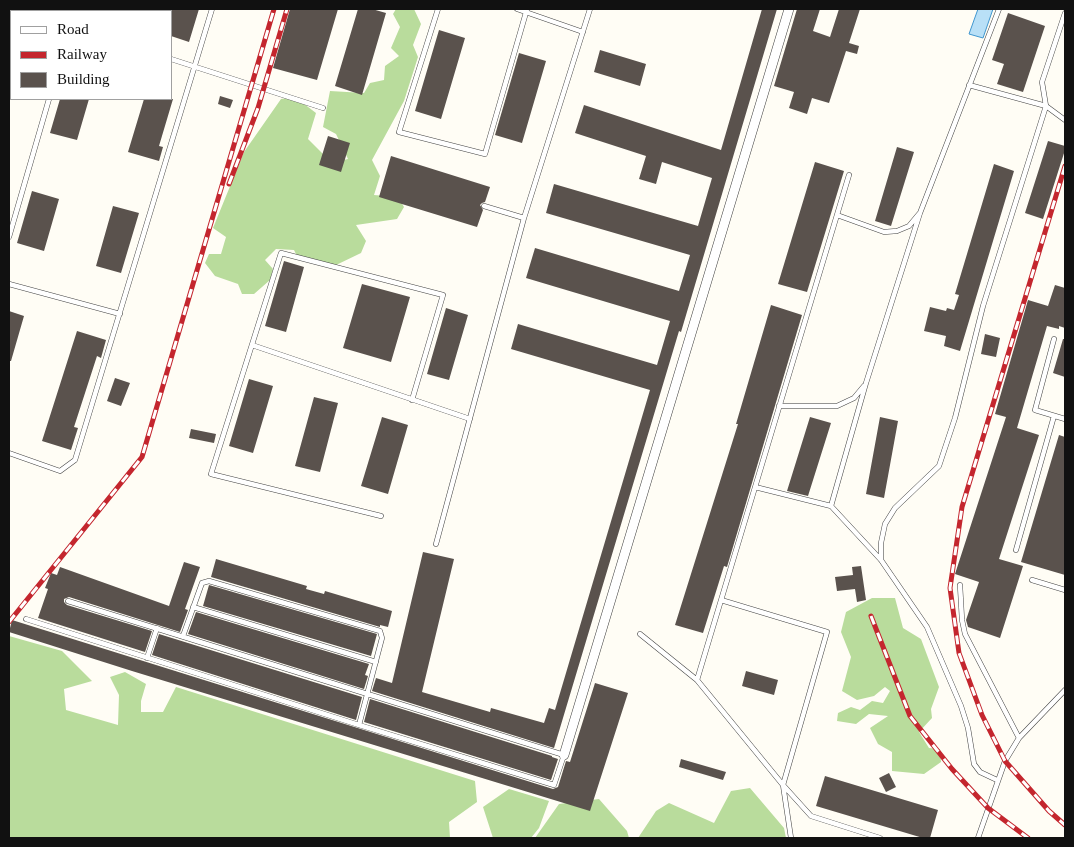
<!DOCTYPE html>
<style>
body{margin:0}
#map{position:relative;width:1074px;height:847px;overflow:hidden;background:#fffdf5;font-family:"Times New Roman",serif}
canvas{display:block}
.frame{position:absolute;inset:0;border:10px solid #111;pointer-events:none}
.legend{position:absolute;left:10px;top:10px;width:162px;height:90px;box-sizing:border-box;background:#fff;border:1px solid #a0a0a0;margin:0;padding:6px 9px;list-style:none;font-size:15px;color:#111}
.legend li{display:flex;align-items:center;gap:10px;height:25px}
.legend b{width:25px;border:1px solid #a0a0a0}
</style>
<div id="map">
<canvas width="1074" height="847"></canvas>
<div class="frame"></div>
<ul class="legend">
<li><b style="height:6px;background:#fff"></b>Road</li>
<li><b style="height:6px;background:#c4262e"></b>Railway</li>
<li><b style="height:14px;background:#5a524d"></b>Building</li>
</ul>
</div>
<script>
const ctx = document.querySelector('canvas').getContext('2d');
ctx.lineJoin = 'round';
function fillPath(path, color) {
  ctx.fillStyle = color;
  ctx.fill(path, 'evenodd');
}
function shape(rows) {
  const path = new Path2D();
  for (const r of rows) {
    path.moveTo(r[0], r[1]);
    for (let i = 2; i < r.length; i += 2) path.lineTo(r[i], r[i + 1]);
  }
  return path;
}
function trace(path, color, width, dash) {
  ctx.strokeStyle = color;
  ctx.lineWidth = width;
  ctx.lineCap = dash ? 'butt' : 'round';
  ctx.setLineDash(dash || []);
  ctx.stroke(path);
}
fillPath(shape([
 [396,9,414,9,421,24,413,45,418,57,404,101,372,160,380,176,374,195,398,197,404,207,397,219,356,225,366,241,361,253,334,266,299,260,294,250,276,249,265,260,273,269,270,280,254,294,242,294,238,284,215,276,205,263,209,254,221,254,226,237,213,228,244,152,281,99,295,97,316,113,308,139,325,156,325,164,348,159,336,134,323,127,330,91,364,93,370,83,384,80,385,66,399,56,391,48,400,27,393,14],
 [872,598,895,598,903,628,921,639,939,687,931,709,932,718,919,732,929,748,940,749,941,762,924,774,892,771,892,752,878,744,870,728,888,716,869,714,856,724,837,721,838,713,851,707,860,710,872,701,883,703,890,691,885,687,874,696,857,700,842,691,851,657,841,632,846,612],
 [9,636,62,651,92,681,64,689,66,710,118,725,119,695,110,677,125,672,146,684,141,701,141,712,163,712,176,687,475,781,477,802,449,822,450,838,9,838],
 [750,788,784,828,786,838,638,838,656,811,669,803,714,823,731,791],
 [509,789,549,801,539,828,531,838,493,838,483,807],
 [599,799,627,831,629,838,535,838,559,804]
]), '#b9dc9c');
const water = shape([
 [978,9,993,9,983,38,969,34,978,9]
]);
fillPath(water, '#b9e0f7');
trace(water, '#3f96cf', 1);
fillPath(shape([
 [171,9,199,9,189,42,171,36],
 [290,9,338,9,317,80,273,68],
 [358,9,372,9,386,13,362,95,335,86],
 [762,9,777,9,681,332,679,331,554,748,372,691,376,678,392,683,423,552,454,559,422,692,490,712,491,708,544,723,549,708,555,710,650,390,511,349,518,324,657,365,670,321,526,278,535,248,679,291,690,255,546,213,554,184,698,226,712,178,662,162,656,184,639,179,646,156,575,133,584,105,721,150],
 [797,9,820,9,813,31,830,37,839,9,860,9,849,43,859,46,857,54,846,51,829,103,812,98,807,114,789,108,794,92,774,86],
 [1008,13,1045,26,1023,92,997,84,1004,64,992,60],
 [439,30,465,38,441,119,415,111],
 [600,50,646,64,640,86,594,72],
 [519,53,546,61,522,143,495,135],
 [220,96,233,100,230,108,218,104],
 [60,99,89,99,77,140,50,133],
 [144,99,173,99,159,146,163,147,159,161,128,152],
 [328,136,350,143,341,172,319,165],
 [1048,141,1065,146,1065,150,1043,219,1025,213],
 [897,147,914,152,891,226,875,221],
 [391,156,490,187,485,202,482,203,480,205,483,210,477,227,379,197],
 [815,162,844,171,807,292,778,284],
 [994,164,1014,171,960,351,944,346,946,336,924,331,930,307,946,311,947,308,954,310,959,295,955,294],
 [32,191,59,199,44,251,17,243],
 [113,206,139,213,121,273,96,266],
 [284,261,304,267,286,332,265,326],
 [362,284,410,297,391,362,343,348],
 [1055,285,1065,288,1065,328,1059,326,1059,329,1047,326,1017,428,1039,435,999,559,1023,566,1000,638,968,627,966,620,979,582,955,574,1006,417,995,414,1028,300,1048,306],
 [771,305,802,315,727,567,724,566,703,633,675,625,738,424,736,424],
 [446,308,468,315,449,380,427,374],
 [9,311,24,316,11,361,9,361],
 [77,331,106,340,101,358,97,356,74,427,78,428,71,450,42,441],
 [985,334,1000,338,996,357,981,354],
 [1063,339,1065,339,1065,377,1053,373],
 [115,378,130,383,121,406,107,401],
 [249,379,273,386,253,453,229,446],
 [314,397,338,403,320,472,295,466],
 [382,417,408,425,388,494,361,486],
 [810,417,831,423,808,496,787,491],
 [880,417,898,421,884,498,866,494],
 [191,429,216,434,214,443,189,438],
 [1059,435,1065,437,1065,575,1021,562],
 [216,559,307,586,306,589,324,594,325,591,392,611,388,627,380,625,380,627,211,577],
 [184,562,200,567,185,609,188,610,180,632,69,597,64,599,64,602,67,605,152,631,145,652,38,618,48,589,45,588,51,573,57,575,60,567,169,606],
 [861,566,866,600,857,602,855,589,837,591,835,577,853,575,852,567],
 [209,585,377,634,371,656,203,606],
 [196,612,369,664,365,675,368,676,364,689,188,634],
 [12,620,553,789,558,787,566,761,570,762,595,683,628,693,590,811,132,671,9,632],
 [159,634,362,697,356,720,152,655],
 [746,671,778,680,774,695,742,686],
 [370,699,552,756,552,757,558,759,551,780,364,722],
 [681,759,726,772,723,780,679,767],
 [889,773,896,787,886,792,879,778],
 [825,776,938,810,930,838,923,838,816,806]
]), '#5a524d');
const lane = shape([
 [438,9,399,132,485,154,527,9],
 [517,9,583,32],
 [75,11,76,9],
 [171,59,323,108],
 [969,85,1046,106,1065,120],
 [484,206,524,218],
 [837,215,884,232,897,231,909,226,919,214],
 [9,237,49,99],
 [9,284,120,314],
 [1054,339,1035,410,1065,419],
 [252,345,470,419],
 [779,406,837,406,854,398,864,386],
 [9,453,60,471,75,460,212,9],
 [755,487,831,506,881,560,927,627,961,706,968,728,974,764,980,772,997,780],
 [831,506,866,383,920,213,999,9],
 [381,516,211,474,281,253,443,295,412,400],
 [436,544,524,218,590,9],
 [1016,550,1054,416],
 [881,560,881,543,885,524,895,508,939,466,955,418,983,306,1046,106,1042,82,1065,13],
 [1032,580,1065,590],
 [960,585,962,620,965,634,1019,738],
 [721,600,827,632,783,785,791,838],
 [193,607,376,662],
 [26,619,359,725,554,785,564,755,68,601],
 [640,634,697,680,783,785,811,816,880,838],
 [183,636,202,583,209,581,380,631,382,638,359,725],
 [147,658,157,628],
 [697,680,849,175],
 [978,838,1005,761,1019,738,1065,690]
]);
const street = shape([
 [564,755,789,9]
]);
trace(lane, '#444', 5.5);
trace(street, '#444', 10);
trace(lane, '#fff', 4.5);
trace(street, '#fff', 9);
const rail = shape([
 [1065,166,962,507,950,588,959,653,982,715,1005,761,1049,811,1065,825],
 [229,184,258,108,287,9],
 [871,616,910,716,952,769,988,808,1028,838],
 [9,622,142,457,274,9]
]);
trace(rail, '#c4262e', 5);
trace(rail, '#fff', 3, [9]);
</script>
